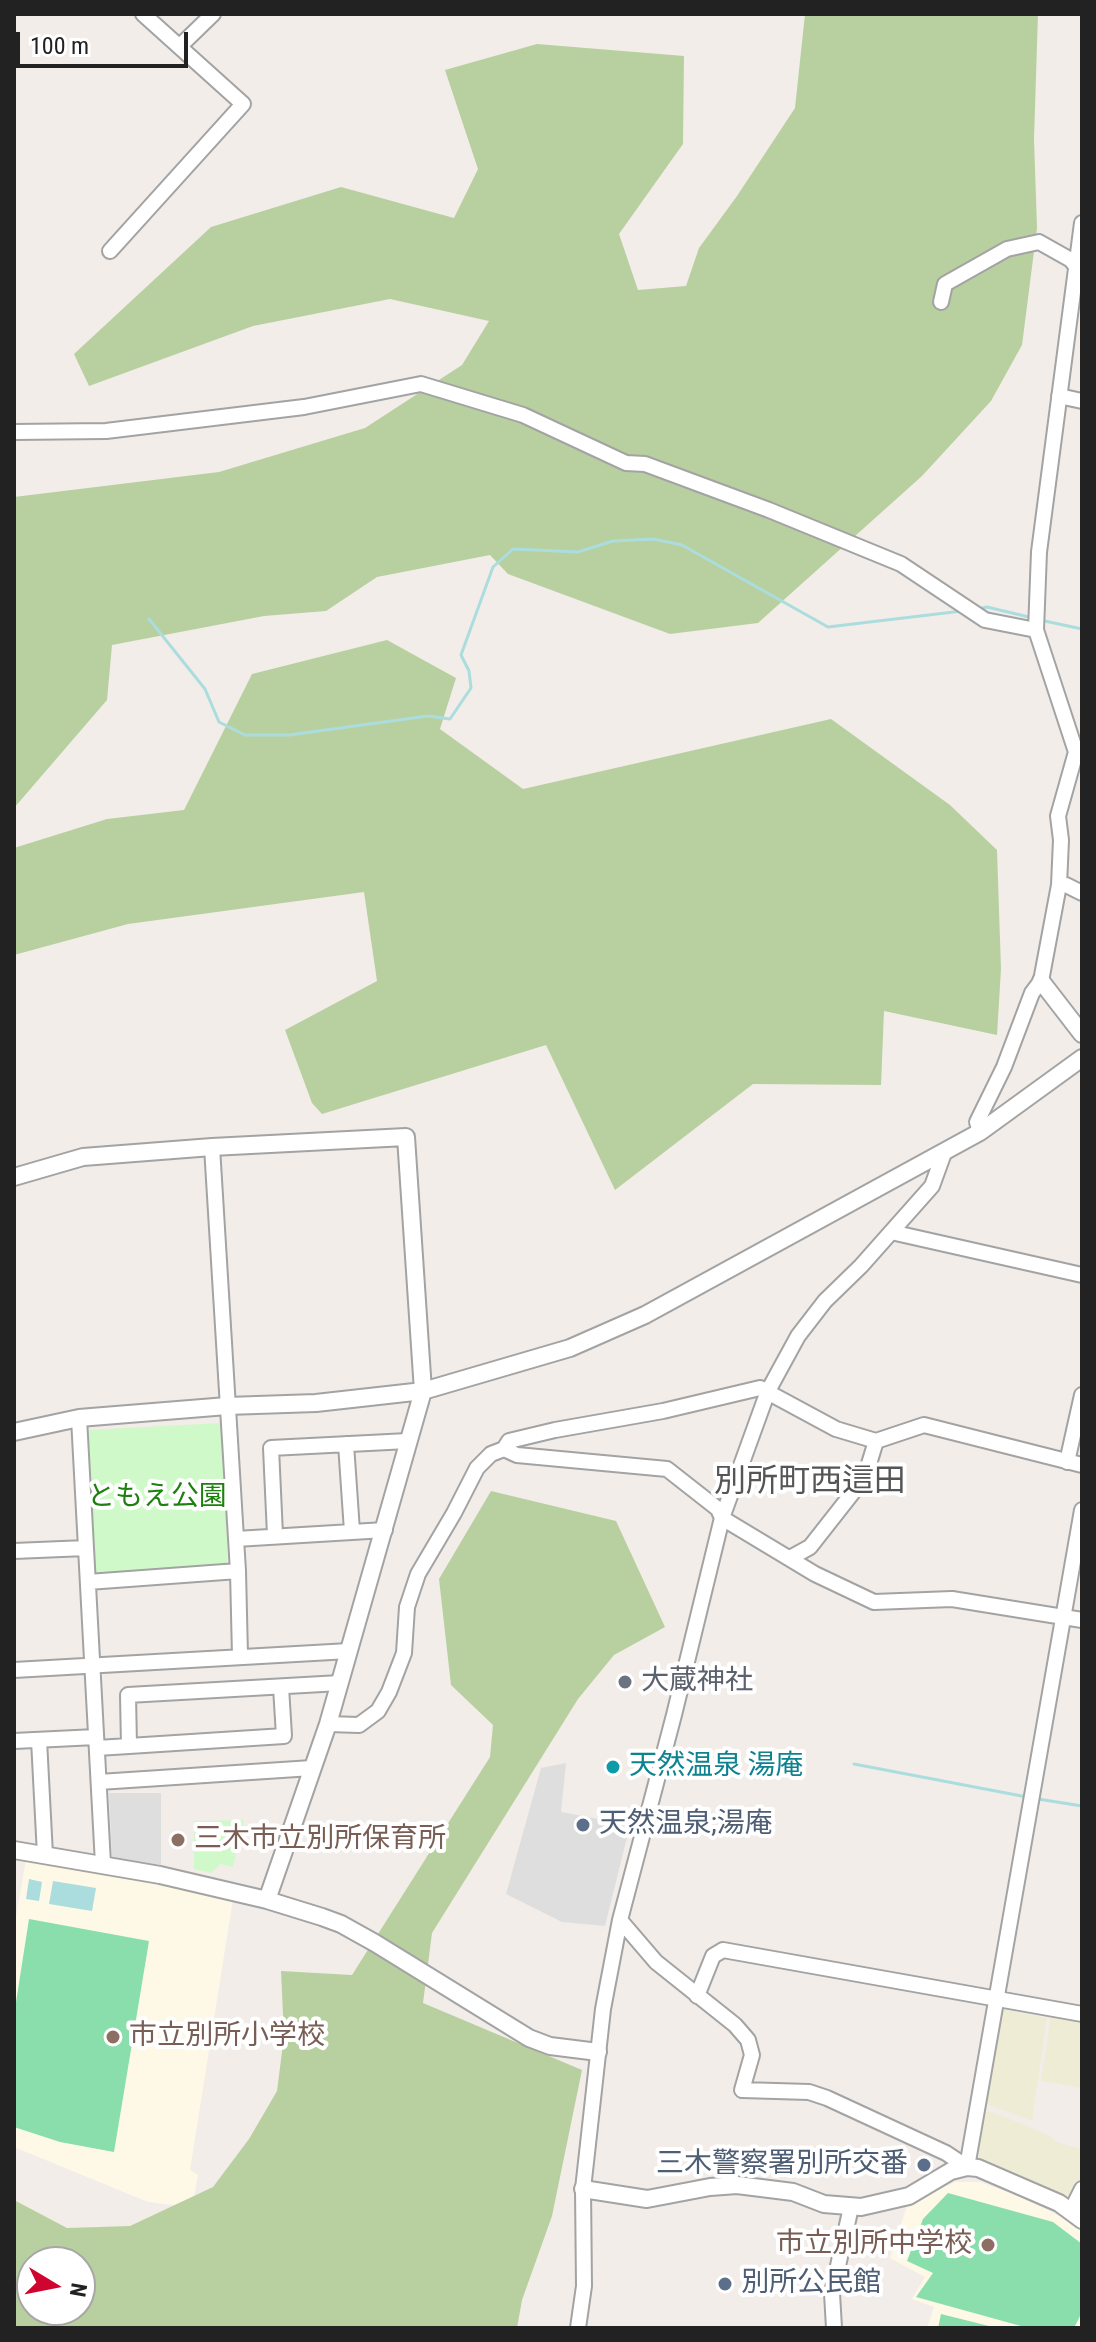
<!DOCTYPE html>
<meta charset="utf-8">
<style>
body{margin:0}
#map{position:relative;width:1096px;height:2342px;overflow:hidden;background:#f2ede9;font-family:"Roboto Condensed",sans-serif}
canvas{display:block}
.frame{position:absolute;inset:0;border:16px solid #222;pointer-events:none}
.north{position:absolute;left:16px;top:2246px;width:80px;height:80px;box-sizing:border-box;background:#fff;border:2px solid #a7a7a7;border-radius:50%;rotate:100deg;font-size:22px;font-weight:700;line-height:32px;text-align:center;color:#222}
.north::after{content:'';display:block;margin:auto;width:28px;height:36px;background:#cf0530;clip-path:polygon(50% 0,100% 100%,50% 72%,0 100%)}
.scale{position:absolute;left:16px;top:32px;width:172px;height:36px;box-sizing:border-box;border:4px solid #222;border-top:0;padding-left:10px;font-size:24px;line-height:28px;white-space:nowrap;color:#222;-webkit-text-stroke:6px #fff;paint-order:stroke}
</style>
<div id="map">
<canvas width="1096" height="2342"></canvas>
<div class="frame"></div>
<div class="north">N</div>
<div class="scale">100 m</div>
</div>
<script>
const ctx = document.querySelector('canvas').getContext('2d');
ctx.lineJoin = 'round';
function fillPath(path, color) {
  ctx.fillStyle = color;
  ctx.fill(path, 'evenodd');
}
function shape(rows) {
  const path = new Path2D();
  for (const r of rows) {
    path.moveTo(r[0], r[1]);
    for (let i = 2; i < r.length; i += 2) path.lineTo(r[i], r[i + 1]);
  }
  return path;
}
function trace(path, color, width, dash) {
  ctx.strokeStyle = color;
  ctx.lineWidth = width;
  ctx.lineCap = dash ? 'butt' : 'round';
  ctx.setLineDash(dash || []);
  ctx.stroke(path);
}
function drawText(font, color, halo, rows, align = 'center') {
  ctx.font = font + ' "Roboto Condensed","Noto Sans JP",sans-serif';
  ctx.lineWidth = 8;
  ctx.setLineDash([]);
  ctx.textBaseline = 'middle';
  ctx.strokeStyle = halo;
  ctx.fillStyle = color;
  for (const [text, x, y, turn = 0] of rows) {
    ctx.save();
    ctx.translate(x, y);
    ctx.rotate((+turn || 0) * Math.PI / 180);
    ctx.textAlign = isNaN(turn) ? turn : align;
    if (halo) ctx.strokeText(text, 0, 0);
    ctx.fillText(text, 0, 0);
    ctx.restore();
  }
}
fillPath(shape([
 [26,1860,162,1883,233,1899,190,2170,198,2175,192,2207,148,2202,14,2147,14,1928],
 [955,2182,980,2182,1018,2196,1068,2220,1082,2232,1082,2328,927,2328,934,2307,912,2299,925,2277,890,2258,907,2206]
]), '#fef9e6');
fillPath(shape([
 [1001,2009,1047,2018,1032,2121,984,2103],
 [1051,2015,1082,2020,1082,2088,1041,2081],
 [984,2112,992,2112,1045,2133,1057,2142,1082,2149,1082,2177,1072,2199,1065,2201,977,2161,974,2156]
]), '#efecd6');
fillPath(shape([
 [805,14,1038,14,1034,139,1037,228,1022,345,991,401,922,476,758,623,670,634,508,574,490,555,377,577,326,611,264,616,112,645,107,700,14,808,14,497,219,472,365,428,462,365,489,321,390,299,253,326,89,386,74,354,211,227,341,187,454,218,478,169,445,70,537,44,684,56,683,144,619,234,638,290,686,286,699,248,737,196,795,108],
 [387,640,456,678,440,729,523,789,831,719,950,805,997,850,1001,969,997,1035,884,1011,881,1085,753,1084,615,1190,546,1045,322,1114,312,1103,285,1030,377,981,364,892,128,924,14,955,14,848,107,819,184,810,252,674],
 [491,1491,616,1521,665,1627,614,1655,578,1699,432,1933,423,2003,582,2070,552,2216,522,2300,517,2328,14,2328,14,2200,67,2228,130,2226,213,2187,249,2139,277,2091,284,2036,281,1971,352,1975,490,1757,493,1725,451,1685,439,1579],
 [32,2262,80,2262,80,2310,32,2310]
]), '#b8d09f');
fillPath(shape([
 [222,1423,228,1566,93,1577,86,1430],
 [244,1820,233,1867,220,1864,211,1873,194,1869,194,1821]
]), '#d0f9c9');
fillPath(shape([
 [29,1919,149,1941,114,2152,60,2142,14,2127,14,2015],
 [948,2193,1053,2222,1082,2244,1082,2312,1075,2326,1028,2328,916,2297,933,2273,907,2261,923,2219],
 [941,2314,993,2327,993,2328,938,2328]
]), '#8adeac');
fillPath(shape([
 [566,1763,561,1812,630,1825,605,1926,562,1922,506,1894,541,1768],
 [109,1793,161,1793,161,1865,112,1858]
]), '#dedede');
fillPath(shape([
 [29,1879,42,1882,39,1901,26,1899],
 [53,1881,96,1888,92,1911,49,1904]
]), '#abddde');
trace(shape([
 [978,609,987,607,1033,618],
 [149,619,205,689,219,722,245,735,289,735,428,716,450,719,471,688,469,671,461,655,493,567,513,549,578,552,613,541,653,539,682,545,828,627,962,611],
 [1040,620,1082,629],
 [854,1764,1027,1797],
 [1038,1799,1082,1806]
]), '#abddde', 3);
const minor = shape([
 [180,46,213,14],
 [110,251,243,104,143,14],
 [941,302,945,284,1007,249,1039,242,1071,260,1078,269],
 [1059,396,1082,401],
 [14,432,106,431,304,407,421,384,523,415,626,463,645,464,769,510,901,564,985,620,1036,630],
 [1059,885,1066,885,1082,893],
 [980,1132,977,1122,1004,1067,1032,993,1041,981,1059,885,1061,840,1058,816,1076,752,1036,630,1039,552,1082,223],
 [212,1147,238,1571,240,1656],
 [891,1232,1082,1275],
 [79,1418,103,1864],
 [346,1444,352,1531],
 [504,1449,509,1441,555,1430,663,1411,760,1388,836,1429,876,1441,924,1425,1082,1465],
 [1067,1462,1082,1395],
 [275,1535,271,1448,408,1441],
 [236,1539,385,1530],
 [14,1551,86,1548],
 [790,1558,810,1547,865,1477,876,1441],
 [88,1582,238,1571],
 [14,1670,349,1651],
 [328,1724,359,1725,378,1711,389,1692,404,1653,407,1607,418,1574,454,1513,477,1468,491,1454,504,1449,517,1455,667,1469,718,1509,722,1518,815,1574,874,1602,952,1599,1082,1620],
 [39,1740,45,1855],
 [14,1741,96,1737],
 [129,1746,284,1736,281,1687],
 [97,1748,129,1746,128,1695,340,1683],
 [99,1782,312,1768],
 [620,1920,656,1962,735,2025,748,2040,752,2055,742,2090,809,2092,827,2098,946,2153,967,2167,1082,1510],
 [697,1996,713,1956,723,1950,1082,2014],
 [1071,2211,1082,2189],
 [578,2328,584,2286,583,2189,603,2009,620,1920,674,1715,722,1518,768,1391,798,1336,825,1301,861,1266,932,1186,944,1153],
 [834,2328,832,2293,851,2207]
]);
const tertiary = shape([
 [1041,981,1082,1034],
 [14,1177,83,1157,212,1147,406,1137,423,1391,328,1724,267,1900],
 [14,1432,79,1418,227,1406,316,1403,423,1391,570,1348,645,1315,980,1132,1082,1058],
 [14,1850,160,1875,267,1900,322,1917,341,1924,375,1943,529,2038,550,2046,598,2052],
 [583,2189,647,2199,710,2187,737,2185,793,2192,824,2204,861,2207,909,2196,951,2171,967,2167,978,2168,1059,2203,1082,2220]
]);
trace(minor, '#a3a3a3', 18);
trace(tertiary, '#a3a3a3', 20);
trace(minor, '#fff', 14);
trace(tertiary, '#fff', 16);
for (const [x, y, r, color] of [
 [625,1682,8,"#6b7280"],
 [613,1767,8,"#0f9aa8"],
 [583,1825,8,"#5c6f8a"],
 [178,1840,8,"#8d6e63"],
 [113,2037,8,"#8d6e63"],
 [924,2165,8,"#5c6f8a"],
 [988,2245,8,"#8d6e63"],
 [725,2284,8,"#5c6f8a"]
]) {
  const dot = new Path2D();
  dot.arc(x, y, r, 0, 2 * Math.PI);
  ctx.fillStyle = color;
  ctx.fill(dot);
  trace(dot, '#fff', 3);
}
drawText('28px', '#1e810f', '#fff', [
 ["ともえ公園",157,1498]
]);
drawText('28px', '#5b616d', '#fff', [
 ["大蔵神社",641,1682]
], 'left');
drawText('28px', '#0d838f', '#fff', [
 ["天然温泉 湯庵",629,1767]
], 'left');
drawText('28px', '#4e5e75', '#fff', [
 ["天然温泉;湯庵",599,1825],
 ["三木警察署別所交番",908,2165,"right"],
 ["別所公民館",741,2284]
], 'left');
drawText('28px', '#785e54', '#fff', [
 ["三木市立別所保育所",194,1840],
 ["市立別所小学校",129,2037],
 ["市立別所中学校",972,2245,"right"]
], 'left');
drawText('32px', '#555', '#fff', [
 ["別所町西這田",810,1483]
]);
</script>
